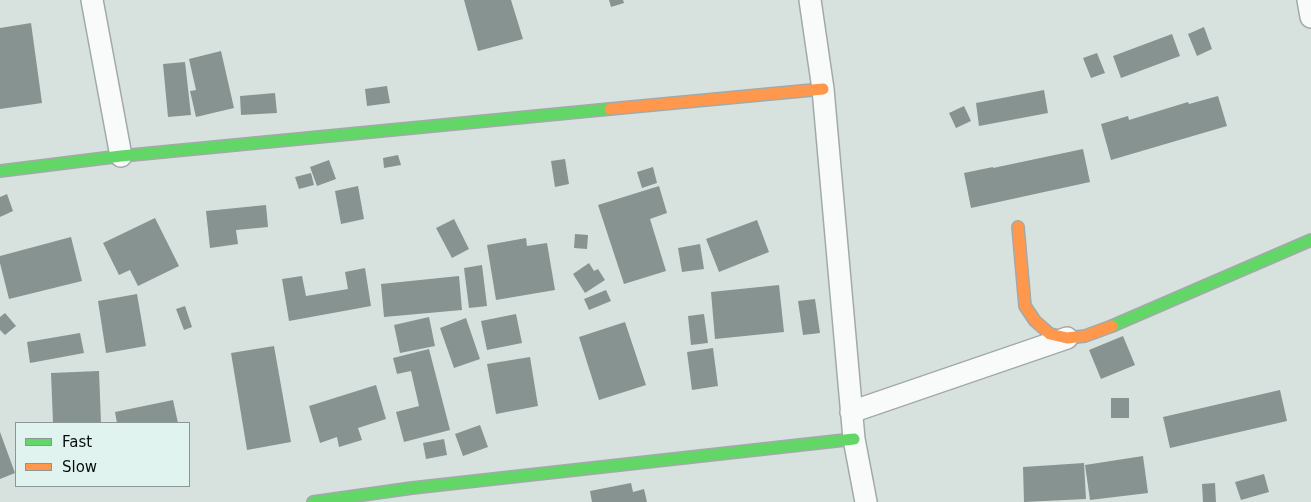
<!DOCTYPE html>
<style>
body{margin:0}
#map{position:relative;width:1311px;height:502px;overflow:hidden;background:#d7e2df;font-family:"DejaVu Sans",sans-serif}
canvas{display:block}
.legend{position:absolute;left:15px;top:422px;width:175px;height:65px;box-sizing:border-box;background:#e1f3ef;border:1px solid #8a9795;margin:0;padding:6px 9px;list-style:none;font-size:15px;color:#080e0d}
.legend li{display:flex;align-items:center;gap:10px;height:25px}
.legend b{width:25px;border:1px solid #8a9795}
</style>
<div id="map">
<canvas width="1311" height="502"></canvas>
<ul class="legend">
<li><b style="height:6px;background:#63d668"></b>Fast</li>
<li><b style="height:6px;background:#ff974d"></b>Slow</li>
</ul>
</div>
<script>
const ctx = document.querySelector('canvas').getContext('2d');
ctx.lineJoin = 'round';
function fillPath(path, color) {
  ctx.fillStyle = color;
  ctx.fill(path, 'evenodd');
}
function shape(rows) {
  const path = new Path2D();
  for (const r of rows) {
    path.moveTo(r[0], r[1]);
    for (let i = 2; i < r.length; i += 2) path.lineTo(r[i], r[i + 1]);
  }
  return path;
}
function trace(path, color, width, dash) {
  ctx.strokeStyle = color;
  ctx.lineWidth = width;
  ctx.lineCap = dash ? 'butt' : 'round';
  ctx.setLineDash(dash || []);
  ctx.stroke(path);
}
fillPath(shape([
 [464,0,511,0,523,39,478,51],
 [609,0,623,0,624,3,611,7],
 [31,23,42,103,0,109,0,28],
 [1204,27,1212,49,1197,56,1188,34],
 [1172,34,1180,56,1121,78,1113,56],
 [221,51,234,108,196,117,190,91,196,90,189,59],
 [1097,53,1105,73,1091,78,1083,58],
 [185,62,191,115,168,117,163,64],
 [387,86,390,103,367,106,365,89],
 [1044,90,1048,113,979,126,976,103],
 [275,93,277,113,241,115,240,96],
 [1218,96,1227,126,1111,160,1101,124,1128,116,1129,120,1188,102,1189,104],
 [964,106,971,121,956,128,949,113],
 [1083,149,1090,182,971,208,964,173,993,167,993,168],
 [398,155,401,165,384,168,383,158],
 [565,159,569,184,555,187,551,161],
 [329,160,336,179,317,186,310,167],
 [653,167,657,183,642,188,637,172],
 [311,173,314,185,299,189,295,177],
 [358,186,364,219,341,224,335,191],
 [659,186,667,213,650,219,666,271,624,284,598,205],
 [7,194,13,211,0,217,0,197],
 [266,205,268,227,236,230,238,244,210,248,206,211],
 [155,218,179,266,138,286,130,270,119,275,103,243],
 [454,219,469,249,452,258,436,228],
 [757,220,769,252,719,272,706,239],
 [575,234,588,235,587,249,574,248],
 [71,237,82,281,9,299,0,263,0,256],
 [526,238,527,246,547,243,555,290,496,300,487,245],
 [700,244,704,269,682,272,678,248],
 [589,263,594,271,598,269,605,280,585,293,573,274],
 [482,265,487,306,469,308,464,268],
 [365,268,371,306,289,321,282,279,302,276,306,296,348,289,345,272],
 [459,276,462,310,384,317,381,284],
 [779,285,784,332,715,339,711,292],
 [606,290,611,301,589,310,584,299],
 [137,294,146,346,106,353,98,301],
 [815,299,820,333,803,335,798,301],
 [185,306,192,327,184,330,176,309],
 [5,313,16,326,5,335,0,330,0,317],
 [516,314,522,343,487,350,481,321],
 [704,314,708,343,691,345,688,316],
 [429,317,435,346,400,353,394,325],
 [466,318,480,359,454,368,440,328],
 [625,322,646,385,599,400,579,337],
 [80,333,84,353,30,363,27,342],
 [1123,336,1135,365,1101,379,1089,350],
 [274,346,291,442,247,450,231,353],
 [713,348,718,386,692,390,687,352],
 [429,349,450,430,404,442,396,412,419,406,411,371,397,374,393,358],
 [530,357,538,406,496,414,487,364],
 [99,371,101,423,53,423,51,373],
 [376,385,386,419,358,428,362,440,339,447,337,437,320,443,309,406],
 [1280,390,1287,421,1170,448,1163,417],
 [1111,398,1129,398,1129,418,1111,418],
 [173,400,178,423,117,423,115,412],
 [480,425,488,447,463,456,455,434],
 [0,432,15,473,0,479],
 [444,439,447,455,426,459,423,443],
 [1143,456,1148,493,1090,500,1085,465],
 [1084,463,1086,499,1024,502,1023,467],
 [1264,474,1269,492,1241,500,1235,482],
 [631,483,633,492,644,489,647,502,592,502,590,491],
 [1215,483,1216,502,1203,502,1202,484]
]), '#879390');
const street = shape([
 [92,0,121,156],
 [810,0,823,89,854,439,866,502],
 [1308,0,1311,17],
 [851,412,1067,338]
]);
const fast = shape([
 [0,171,121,156,610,109],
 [1112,326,1311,240],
 [313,502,412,488,854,439]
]);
const slow = shape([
 [610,109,823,89],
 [1018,227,1025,306,1035,321,1050,334,1067,338,1085,336,1112,326]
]);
trace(street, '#a2aaa9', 24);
trace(fast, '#a2aaa9', 14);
trace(slow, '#a2aaa9', 14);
trace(street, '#f9fbfa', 21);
trace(fast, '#63d668', 11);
trace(slow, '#ff974d', 11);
</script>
